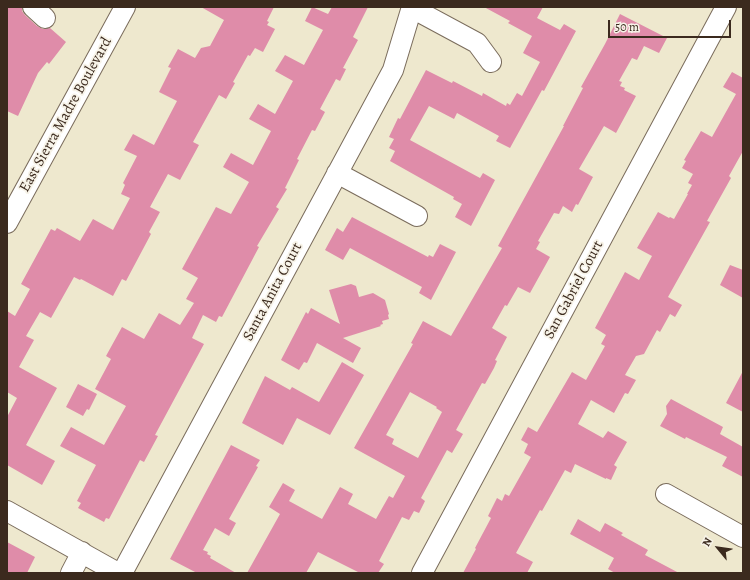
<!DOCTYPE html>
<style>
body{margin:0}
#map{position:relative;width:750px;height:580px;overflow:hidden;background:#eee8ce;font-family:Alegreya,serif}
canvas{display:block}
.frame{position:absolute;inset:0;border:8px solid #3b2a1e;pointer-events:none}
.north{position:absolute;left:698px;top:528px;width:40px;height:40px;-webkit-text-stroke:3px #f7f3e8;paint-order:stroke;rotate:299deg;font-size:11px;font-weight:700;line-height:16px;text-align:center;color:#3b2a1e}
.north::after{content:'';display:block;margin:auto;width:14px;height:18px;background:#3b2a1e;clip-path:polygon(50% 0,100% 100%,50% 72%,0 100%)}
.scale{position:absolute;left:608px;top:20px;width:123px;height:18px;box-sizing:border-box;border:2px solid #3b2a1e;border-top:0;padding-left:5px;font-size:12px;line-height:14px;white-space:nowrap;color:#3b2a1e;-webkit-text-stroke:3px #f7f3e8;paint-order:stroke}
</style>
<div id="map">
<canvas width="750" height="580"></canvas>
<div class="frame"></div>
<div class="north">N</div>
<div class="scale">50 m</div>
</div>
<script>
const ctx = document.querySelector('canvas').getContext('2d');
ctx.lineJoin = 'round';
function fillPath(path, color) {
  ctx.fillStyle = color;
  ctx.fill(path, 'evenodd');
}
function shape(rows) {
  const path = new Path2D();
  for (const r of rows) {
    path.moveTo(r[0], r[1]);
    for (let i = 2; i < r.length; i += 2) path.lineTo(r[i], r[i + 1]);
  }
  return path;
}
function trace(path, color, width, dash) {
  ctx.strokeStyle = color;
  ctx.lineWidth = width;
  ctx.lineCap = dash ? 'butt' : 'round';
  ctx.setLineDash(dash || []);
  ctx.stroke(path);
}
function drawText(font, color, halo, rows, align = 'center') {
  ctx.font = font + ' Alegreya,serif';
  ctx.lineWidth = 3.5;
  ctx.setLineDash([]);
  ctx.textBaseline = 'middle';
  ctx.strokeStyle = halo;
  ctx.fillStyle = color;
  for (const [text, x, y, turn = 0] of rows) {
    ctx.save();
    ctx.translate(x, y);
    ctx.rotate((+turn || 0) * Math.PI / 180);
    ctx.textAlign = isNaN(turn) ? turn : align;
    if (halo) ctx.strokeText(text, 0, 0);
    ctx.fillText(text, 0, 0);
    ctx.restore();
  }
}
fillPath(shape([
 [7,7,22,7,22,11,25,15,37,26,43,29,50,28,66,42,49,64,47,62,38,73,18,116,7,111],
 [201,7,274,7,267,21,269,22,267,25,275,29,263,52,255,48,250,56,248,55,233,82,235,83,226,99,219,95,193,142,199,145,180,180,168,174,150,207,160,212,149,232,151,234,126,281,122,279,113,296,81,279,80,280,74,277,51,318,40,312,26,336,34,340,19,367,57,388,26,445,55,461,42,485,7,465,7,417,17,398,7,392,7,311,15,316,30,289,21,284,51,229,55,231,57,228,80,241,93,219,113,230,130,198,121,194,125,185,123,183,137,156,124,150,133,134,154,145,177,101,159,92,171,68,168,67,178,49,195,58,201,48,210,46,224,20],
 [312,7,328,14,332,7,368,7,353,37,358,40,343,68,346,69,340,81,336,79,320,109,325,112,315,131,312,130,297,159,299,160,285,188,287,189,276,207,279,209,257,246,259,247,222,317,219,316,216,322,203,315,192,338,204,344,155,435,158,436,144,462,140,460,109,519,106,518,104,522,78,508,81,503,77,501,96,465,60,446,71,427,104,445,126,406,95,389,111,359,106,356,122,327,144,339,159,313,180,325,194,303,186,299,198,278,182,269,216,207,231,214,249,182,223,167,231,153,253,165,271,131,249,119,258,104,275,114,293,81,275,71,285,55,304,65,323,30,305,21],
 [484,7,543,7,537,18,560,30,564,24,576,31,544,91,542,90,510,148,496,141,499,136,457,113,454,119,429,106,410,140,480,178,483,173,495,180,471,226,455,217,462,204,453,199,454,197,390,161,395,151,389,148,394,139,389,137,398,118,400,119,426,70,452,83,453,81,482,96,483,93,506,106,507,103,510,105,517,93,522,96,540,62,523,53,532,36,508,23,510,21],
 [620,14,667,38,659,53,644,46,637,60,632,58,619,81,622,82,620,86,625,88,624,90,636,96,616,133,604,126,579,169,593,177,578,205,576,204,572,212,563,206,559,214,554,213,538,241,540,242,536,249,550,257,530,293,518,287,507,306,505,305,492,328,507,337,495,360,497,361,494,368,485,384,482,383,456,430,463,434,452,453,447,450,421,498,425,501,419,513,414,511,409,520,402,517,379,561,384,564,378,573,360,573,318,552,306,573,247,573,280,514,269,507,283,483,295,490,289,501,322,519,340,487,353,494,348,504,376,519,389,496,393,498,405,476,354,448,413,344,411,343,423,321,451,336,502,248,498,246,564,126,563,126,583,88,581,87,605,44],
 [410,392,437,407,436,408,442,412,418,458,392,444,394,439,386,435],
 [732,72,743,78,743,151,729,176,731,178,707,221,710,222,668,297,682,305,675,317,670,314,660,332,657,330,644,354,636,356,625,375,636,380,628,394,625,393,614,413,591,400,578,424,603,438,608,431,627,442,614,465,617,467,611,480,606,478,606,479,575,464,571,473,565,470,542,511,540,510,516,553,533,562,527,573,463,573,476,549,475,548,491,518,488,516,497,498,502,501,505,494,509,496,531,457,524,453,528,444,521,440,528,427,537,432,572,372,586,380,605,346,601,344,606,335,595,328,625,272,639,280,652,256,637,248,658,212,669,218,670,217,674,219,688,194,687,194,692,185,688,183,693,174,682,168,686,161,684,160,701,131,712,137,736,94,723,87],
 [352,217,428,257,429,255,433,257,440,244,456,252,431,300,419,293,422,287,350,248,343,260,325,250,337,228,343,232],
 [730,265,743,270,743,298,720,285],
 [351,284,356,286,359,297,373,293,385,300,389,314,388,315,389,319,382,321,383,324,380,325,381,326,343,338,361,348,353,363,317,343,307,363,304,362,299,370,281,360,306,312,308,314,311,308,340,324,329,290],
 [342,362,364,375,330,435,297,418,283,445,242,423,265,376,290,390,292,387,319,402],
 [743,371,743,412,726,403],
 [78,384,97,394,89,410,87,409,83,416,66,407],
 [671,399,723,427,720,434,743,447,743,477,722,466,727,457,686,437,685,439,660,426,667,414,666,406],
 [231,445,260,460,256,466,258,467,229,519,236,523,229,536,215,528,203,550,208,552,207,554,211,556,210,558,236,573,197,573,170,559],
 [578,519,600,532,605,523,623,533,621,535,648,550,645,555,679,573,615,573,608,569,614,558,570,534],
 [7,542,35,557,27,573,7,573]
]), '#df8ca9');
const minor = shape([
 [33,7,45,18],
 [412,8,477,43,491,62],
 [337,173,417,216],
 [7,223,125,7],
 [666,494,743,537],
 [7,511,118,573],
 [71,573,82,552],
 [122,573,393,70,412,7],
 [422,573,726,7]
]);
trace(minor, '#7a6c5c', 22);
trace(minor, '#fff', 20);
drawText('15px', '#3b2a1e', '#f7f3e8', [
 ["East Sierra Madre Boulevard",66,115,-61],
 ["San Gabriel Court",574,290,-62],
 ["Santa Anita Court",273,292,-62]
]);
</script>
